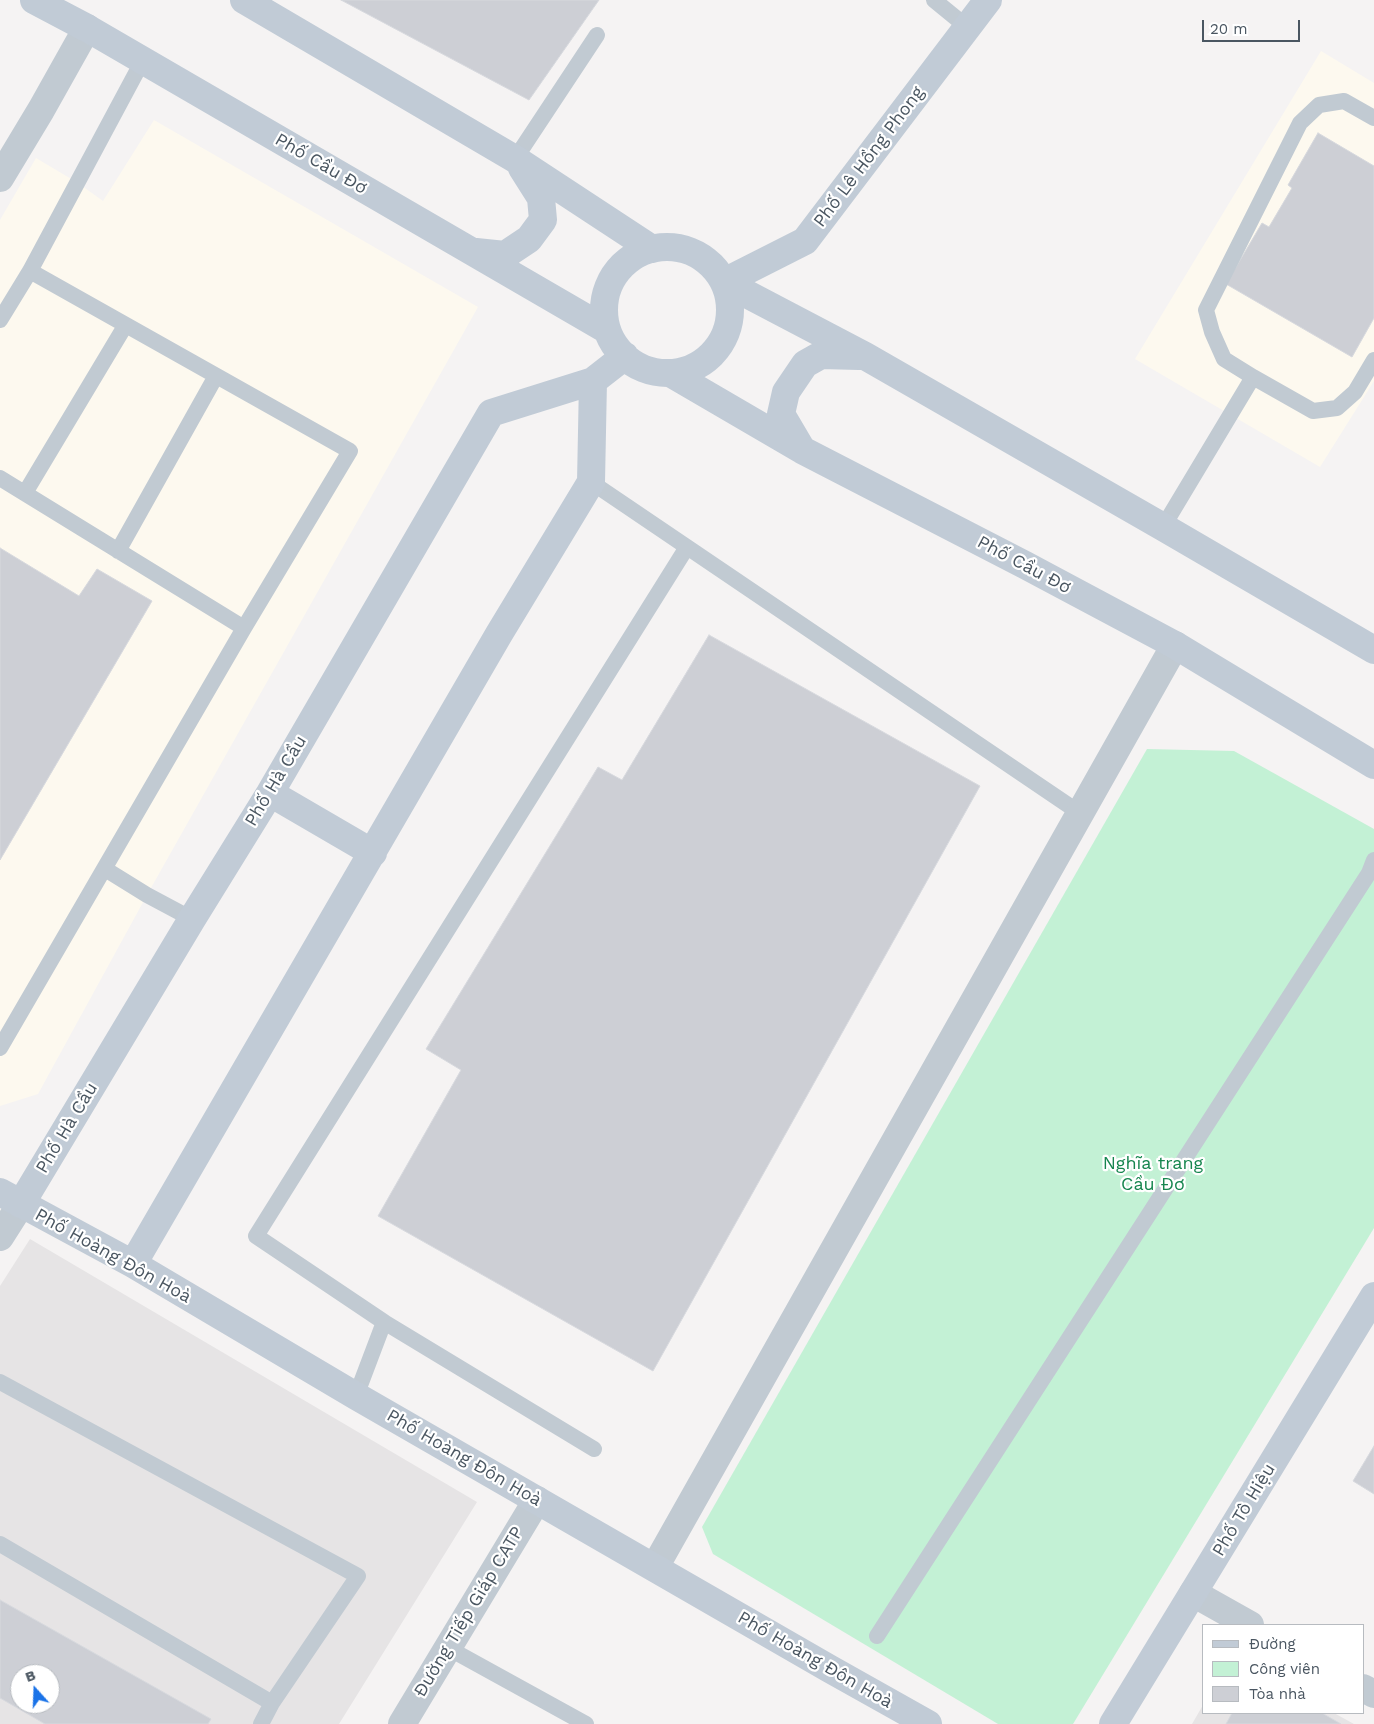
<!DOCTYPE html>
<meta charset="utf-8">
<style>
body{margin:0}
#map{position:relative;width:1374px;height:1724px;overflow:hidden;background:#f5f3f3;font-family:"Work Sans",sans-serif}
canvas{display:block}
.legend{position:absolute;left:1202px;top:1624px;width:162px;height:90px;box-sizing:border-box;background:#fff;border:1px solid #b7bbc0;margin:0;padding:6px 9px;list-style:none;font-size:15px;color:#4a5661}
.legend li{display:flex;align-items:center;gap:10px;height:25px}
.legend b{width:25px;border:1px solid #b7bbc0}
.north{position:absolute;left:10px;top:1664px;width:50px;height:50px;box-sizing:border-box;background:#fff;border:1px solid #b7bbc0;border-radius:50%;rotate:340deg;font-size:14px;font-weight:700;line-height:20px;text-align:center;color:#4a5661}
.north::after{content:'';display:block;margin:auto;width:18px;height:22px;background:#1a73e8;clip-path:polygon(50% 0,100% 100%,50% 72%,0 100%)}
.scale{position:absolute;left:1202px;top:20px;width:98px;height:22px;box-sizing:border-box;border:2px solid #4a5661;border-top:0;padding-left:6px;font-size:15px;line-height:18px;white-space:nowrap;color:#4a5661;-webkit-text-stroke:4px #fff;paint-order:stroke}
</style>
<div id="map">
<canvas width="1374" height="1724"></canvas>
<ul class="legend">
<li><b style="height:6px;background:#c1cbd6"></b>Đường</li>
<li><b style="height:14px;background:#c3f1d5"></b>Công viên</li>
<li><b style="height:14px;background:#cdcfd5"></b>Tòa nhà</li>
</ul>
<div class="north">B</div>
<div class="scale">20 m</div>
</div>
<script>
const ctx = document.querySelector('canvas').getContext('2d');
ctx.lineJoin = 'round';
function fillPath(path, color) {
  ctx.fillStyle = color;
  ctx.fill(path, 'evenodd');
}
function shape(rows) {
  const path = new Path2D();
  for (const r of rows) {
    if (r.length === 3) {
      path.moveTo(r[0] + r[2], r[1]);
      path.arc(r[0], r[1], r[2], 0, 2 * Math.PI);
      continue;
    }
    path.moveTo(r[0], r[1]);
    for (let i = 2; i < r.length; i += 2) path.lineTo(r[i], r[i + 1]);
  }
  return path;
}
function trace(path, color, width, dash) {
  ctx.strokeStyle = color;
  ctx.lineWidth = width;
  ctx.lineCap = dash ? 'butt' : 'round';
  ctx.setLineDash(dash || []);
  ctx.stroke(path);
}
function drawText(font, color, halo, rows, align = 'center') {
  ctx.font = font + ' "Work Sans",sans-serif';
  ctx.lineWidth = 4.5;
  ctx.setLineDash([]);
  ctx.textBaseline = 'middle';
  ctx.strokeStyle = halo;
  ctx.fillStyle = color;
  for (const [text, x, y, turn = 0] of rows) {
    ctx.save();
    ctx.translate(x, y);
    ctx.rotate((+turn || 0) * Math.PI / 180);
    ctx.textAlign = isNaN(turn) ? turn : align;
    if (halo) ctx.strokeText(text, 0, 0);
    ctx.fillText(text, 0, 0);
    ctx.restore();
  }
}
fillPath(shape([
 [1321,51,1374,83,1374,381,1320,467,1135,359],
 [154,120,478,307,147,895,38,1094,0,1106,0,220,36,158,78,183,103,201]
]), '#fdf9ef');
fillPath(shape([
 [30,1239,477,1502,339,1724,0,1724,0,1286],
 [20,1674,50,1674,50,1704,20,1704],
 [1203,1705,1203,1713,1334,1713,1354,1724,1192,1724]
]), '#e6e4e5');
fillPath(shape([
 [1147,749,1234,751,1374,829,1374,1228,1073,1724,998,1724,713,1554,702,1527]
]), '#c3f1d5');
const building = shape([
 [341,0,599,0,529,100,341,0],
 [1318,133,1374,166,1374,318,1352,357,1226,284,1262,223,1269,227,1292,188,1288,185,1318,133],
 [0,548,79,596,97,569,152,601,0,860,0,548],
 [709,635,980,786,653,1371,378,1216,461,1070,426,1049,598,767,622,780,709,635],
 [1374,1446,1374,1494,1353,1481,1374,1446],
 [0,1600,211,1719,208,1724,45,1724,0,1698,0,1600],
 [20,1674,50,1674,50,1704,20,1704,20,1674],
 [1232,1713,1322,1713,1341,1724,1226,1724,1232,1713]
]);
fillPath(building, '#cdcfd5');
trace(building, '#d7d9de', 1);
trace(shape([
 [934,0,967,27],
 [1374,118,1344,101,1319,105,1300,123,1206,310,1212,332,1224,359,1253,377,1313,411,1337,408,1355,392,1374,360],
 [515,159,597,35],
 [0,320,30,271,143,60],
 [0,478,244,628],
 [591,482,1080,813],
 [25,493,125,326],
 [1163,527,1253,377],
 [118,551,216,376],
 [105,869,147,895,192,919],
 [0,1048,244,628,350,451,30,271],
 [384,1322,594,1449],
 [0,1382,358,1576,272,1703,261,1724],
 [356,1396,384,1322,256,1236,687,547],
 [0,1544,272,1703],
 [877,1636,1369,873,1374,860],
 [448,1648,586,1724]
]), '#c1cad2', 16);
trace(shape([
 [0,178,41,110,87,28],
 [0,1237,21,1204],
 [655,1567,1175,645],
 [1193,1593,1250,1625],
 [1363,1688,1374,1694],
 [402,1724,537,1500]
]), '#c1cad2', 28);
trace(shape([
 [34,0,87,28,607,330],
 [244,0,515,159,652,249],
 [667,310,63],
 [476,252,505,255,529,239,543,220,541,198,522,168],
 [724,282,865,356,1163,527,1374,650],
 [724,282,805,241,988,0],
 [670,373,802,450,1025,565,1175,645,1374,765],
 [801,448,781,414,786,392,805,364,821,355,859,356],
 [270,793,373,853],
 [0,1192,133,1264,356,1396,830,1669,928,1724],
 [21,1204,192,919,270,793,491,413,593,381,625,356],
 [133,1264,499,634,591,482,593,381],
 [1113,1724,1374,1296]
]), '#c1cbd6', 28);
drawText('18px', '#4a5661', '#fff', [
 ["Phố Lê Hồng Phong",869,157,-53],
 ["Phố Cầu Đơ",321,164,30],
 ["Phố Cầu Đơ",1024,565,28],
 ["Phố Hà Cầu",276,781,-59],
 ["Phố Hà Cầu",67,1128,-59],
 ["Phố Hoàng Đôn Hoà",113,1256,29],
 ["Phố Hoàng Đôn Hoà",464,1458,30],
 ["Phố Tô Hiệu",1244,1510,-59],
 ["Đường Tiếp Giáp CATP",469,1612,-59],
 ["Phố Hoàng Đôn Hoà",815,1660,30]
]);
drawText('18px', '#17864f', '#fff', [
 ["Nghĩa trang",1153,1164],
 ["Cầu Đơ",1153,1185]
]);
</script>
